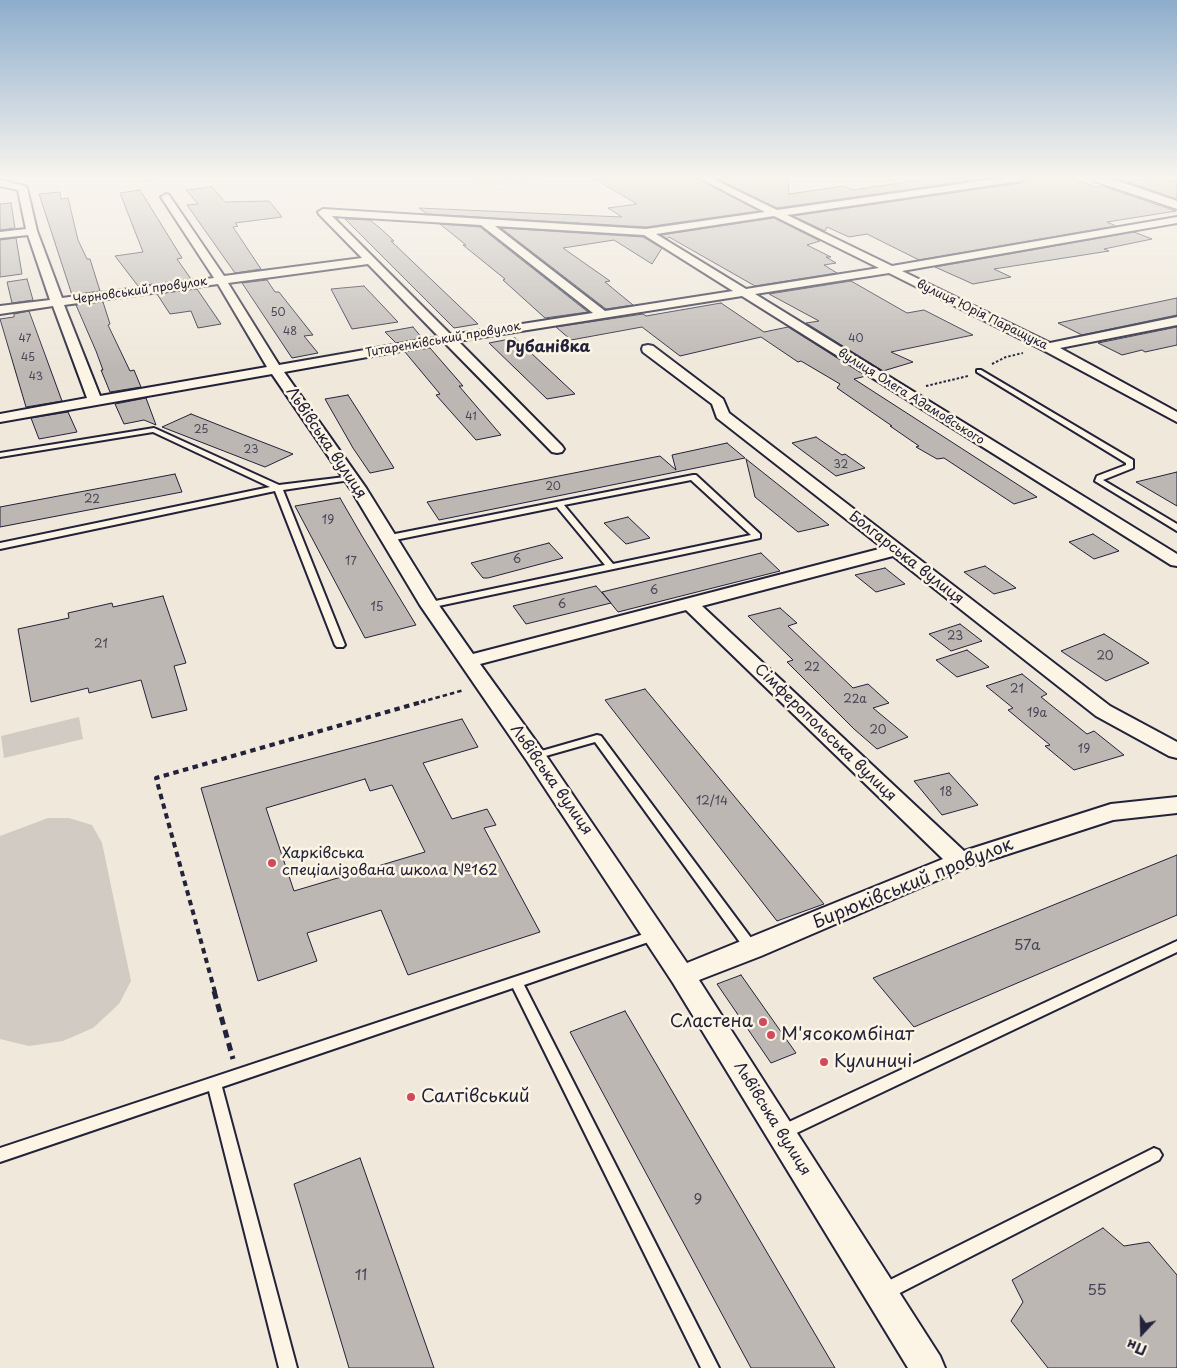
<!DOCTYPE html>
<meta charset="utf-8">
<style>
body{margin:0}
#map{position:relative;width:1177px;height:1368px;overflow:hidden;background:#efe8db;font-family:"Playpen Sans",sans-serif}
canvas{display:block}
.north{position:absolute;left:1117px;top:1308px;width:50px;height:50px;-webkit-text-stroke:4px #fcf5e5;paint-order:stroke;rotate:201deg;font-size:14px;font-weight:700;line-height:20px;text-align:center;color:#22223b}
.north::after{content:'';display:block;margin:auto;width:18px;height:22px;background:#22223b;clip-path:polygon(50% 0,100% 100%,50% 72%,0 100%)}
</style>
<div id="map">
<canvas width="1177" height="1368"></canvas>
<div class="north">Пн</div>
</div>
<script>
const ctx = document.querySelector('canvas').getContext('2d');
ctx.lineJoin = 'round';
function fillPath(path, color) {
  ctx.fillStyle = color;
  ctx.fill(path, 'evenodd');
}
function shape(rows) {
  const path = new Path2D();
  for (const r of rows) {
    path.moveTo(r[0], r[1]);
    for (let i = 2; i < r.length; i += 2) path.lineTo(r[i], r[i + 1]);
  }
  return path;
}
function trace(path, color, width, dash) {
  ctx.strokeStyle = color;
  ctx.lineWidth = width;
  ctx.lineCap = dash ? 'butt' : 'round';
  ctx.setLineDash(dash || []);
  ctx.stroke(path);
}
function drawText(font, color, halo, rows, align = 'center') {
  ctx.font = font + ' "Playpen Sans",sans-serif';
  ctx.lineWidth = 5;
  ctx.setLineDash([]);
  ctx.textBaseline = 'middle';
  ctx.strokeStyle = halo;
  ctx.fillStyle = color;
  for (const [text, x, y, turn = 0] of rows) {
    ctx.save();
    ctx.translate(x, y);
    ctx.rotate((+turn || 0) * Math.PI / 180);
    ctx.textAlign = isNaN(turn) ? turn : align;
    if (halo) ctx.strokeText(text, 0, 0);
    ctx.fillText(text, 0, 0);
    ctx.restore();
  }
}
fillPath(shape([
 [472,178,540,178,542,179,485,187],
 [79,717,83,739,4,758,1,736],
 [48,818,69,818,92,825,102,843,131,981,119,1004,93,1028,63,1041,29,1046,0,1039,0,836]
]), '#d1cbc3');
const building = shape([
 [593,178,697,178,759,211,646,227,427,214,419,208,622,217,608,208,637,204,593,178],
 [715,178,788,178,789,194,844,186,853,190,934,178,990,178,777,208,715,178],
 [1027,178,1072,178,1095,187,1102,186,1176,211,1107,222,1116,226,919,260,867,234,849,237,827,227,825,231,793,216,1020,183,1027,178],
 [1153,178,1164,178,1177,182,1177,199,1127,182,1153,178],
 [212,187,225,202,269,201,282,217,235,223,238,226,233,227,261,269,235,273,187,205,198,204,186,190,212,187],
 [140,190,182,258,177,259,191,279,138,286,115,256,143,252,120,193,140,190],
 [60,192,61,199,68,198,78,240,87,259,90,259,100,291,72,295,39,194,60,192],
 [11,203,15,228,0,230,0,204,11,203],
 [774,218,820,241,807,245,831,257,826,257,836,263,824,265,837,273,755,286,669,237,667,239,661,235,774,218],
 [345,219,370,220,380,228,394,241,391,241,478,324,454,328,345,219],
 [440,224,480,227,588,312,545,318,503,280,505,279,463,245,466,245,440,224],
 [501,228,643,237,662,248,652,264,614,240,563,248,610,281,605,282,633,305,606,309,501,228],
 [1134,232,1152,239,1104,249,1109,251,994,269,1011,277,973,284,935,267,1134,232],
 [16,238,22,274,0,277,0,240,16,238],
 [27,279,33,300,12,303,7,282,27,279],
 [267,280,275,292,279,292,313,335,304,336,318,353,292,358,242,283,267,280],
 [851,281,907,313,924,310,973,335,891,352,913,362,883,371,806,323,819,321,769,294,851,281],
 [364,286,398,322,352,329,331,289,364,286],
 [197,289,210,308,221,324,198,328,191,311,170,314,157,294,197,289],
 [1177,298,1177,315,1082,335,1058,323,1177,298],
 [103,302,110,324,108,325,130,371,134,370,141,387,110,392,101,370,103,370,96,351,76,305,103,302],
 [721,303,764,332,788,327,866,376,854,379,1037,497,1014,504,944,458,937,459,916,447,919,446,890,426,892,426,837,388,840,384,801,361,798,362,761,337,680,356,642,327,571,340,556,327,643,314,646,316,721,303],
 [29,311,62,401,26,407,0,319,14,317,14,314,29,311],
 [413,327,422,338,396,343,385,332,413,327],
 [1177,327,1177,345,1145,352,1142,350,1122,355,1098,343,1177,327],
 [515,338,575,394,547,399,489,343,515,338],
 [430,348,463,386,459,386,501,435,476,440,436,395,440,394,405,352,430,348],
 [348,395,357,409,394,468,370,473,353,448,325,399,348,395],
 [146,398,156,425,144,420,124,424,115,404,146,398],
 [68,412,77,432,39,439,31,418,68,412],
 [191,414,239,433,293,454,265,467,162,427,191,414],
 [816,437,842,455,845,454,865,468,836,476,792,443,816,437],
 [727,443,745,458,439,520,427,502,660,456,676,470,672,455,727,443],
 [746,459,829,525,798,532,755,497,746,459],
 [1177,472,1177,506,1136,482,1177,472],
 [175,474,182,492,0,527,0,507,175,474],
 [340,498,362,536,416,625,365,638,295,506,340,498],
 [628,517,650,538,626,544,604,523,628,517],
 [1093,534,1119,551,1094,559,1069,542,1093,534],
 [549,543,563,558,488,578,483,578,471,563,549,543],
 [761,553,780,571,618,612,602,592,761,553],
 [985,566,1016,588,994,594,964,572,985,566],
 [885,568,905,584,876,592,855,575,885,568],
 [596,586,611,603,526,624,513,606,596,586],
 [163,596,186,663,174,666,187,710,152,718,141,680,89,693,88,688,31,702,18,629,69,618,68,613,112,603,113,607,163,596],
 [780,608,797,623,788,626,853,688,868,684,889,703,873,708,908,737,877,749,854,729,787,662,793,660,748,616,780,608],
 [960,624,982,641,951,651,929,634,960,624],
 [1104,634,1149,663,1106,681,1061,651,1104,634],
 [967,650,989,667,957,677,936,660,967,650],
 [1022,674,1047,694,1041,697,1087,734,1094,731,1124,755,1074,770,1045,746,1050,745,1008,710,1013,708,986,686,1022,674],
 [645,689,824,904,777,921,605,700,645,689],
 [462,719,478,747,423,763,452,819,487,809,496,825,484,828,540,932,408,975,381,910,307,933,317,961,258,981,201,788,462,719],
 [365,779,370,791,392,785,425,852,294,891,266,808,365,779],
 [949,773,978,805,942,815,914,781,949,773],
 [1177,855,1177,915,914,1027,873,978,1177,855],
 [741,975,796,1053,771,1063,717,984,741,975],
 [625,1011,835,1368,751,1368,570,1032,625,1011],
 [360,1158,434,1368,349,1368,294,1184,360,1158],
 [1103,1228,1124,1246,1149,1242,1177,1275,1177,1368,1048,1368,1011,1321,1023,1302,1012,1280,1103,1228]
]);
fillPath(building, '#bcb7b3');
trace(building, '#22223b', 1);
const lane = shape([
 [147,178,151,178,151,179,147,180,147,178],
 [977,370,981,370,1133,460,1133,468,1103,480,1177,524,1177,531,1095,481,1097,476,1126,465,1126,463,977,372,977,370],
 [154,428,279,485,353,476,353,480,350,480,283,490,345,645,343,647,337,647,335,645,275,491,0,549,0,543,270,487,153,432,0,457,0,453,154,428],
 [693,475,696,475,760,534,760,538,429,608,424,605,426,603,605,565,557,507,390,541,386,538,390,535,693,475],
 [691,480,751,535,613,564,564,505,691,480],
 [597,735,601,736,757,946,758,949,757,952,752,954,747,952,595,742,535,759,530,756,531,754,597,735],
 [656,930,660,932,662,935,660,938,524,985,719,1368,701,1368,513,988,222,1087,297,1368,279,1368,209,1091,0,1162,0,1148,656,930],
 [1177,941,1177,952,786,1138,781,1140,776,1138,774,1133,776,1128,1177,941],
 [1154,1148,1159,1150,1162,1155,1159,1160,890,1298,884,1300,878,1298,876,1292,878,1286,1154,1148]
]);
const street = shape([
 [699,178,711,178,777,210,1002,178,1025,178,1020,181,787,215,892,266,1177,217,1177,223,902,271,1050,343,1177,317,1177,325,1060,348,1177,412,1177,422,1043,350,889,273,755,294,1177,554,1177,566,1171,565,742,296,458,341,562,446,564,449,562,452,557,453,552,452,445,343,284,372,366,488,438,604,473,654,883,548,717,418,712,404,643,352,642,349,643,346,648,345,653,346,723,399,729,413,1110,706,1177,742,1177,758,1169,756,1096,716,893,556,702,606,964,851,1111,804,1177,797,1177,813,1113,820,968,867,761,956,699,980,940,1356,945,1368,908,1368,673,983,527,761,420,605,350,488,272,374,0,422,0,414,87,398,53,306,0,314,0,306,50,300,28,235,0,238,0,232,26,229,18,190,0,186,0,180,25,186,27,188,37,231,62,298,214,278,161,197,166,194,169,195,224,276,362,258,319,214,318,212,323,209,646,229,765,212,699,178],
 [332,216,481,225,593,313,451,335,332,216],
 [774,216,879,268,746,289,656,234,774,216],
 [495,226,644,235,733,291,605,311,495,226],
 [368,264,439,337,279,365,228,283,368,264],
 [218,284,267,367,100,396,64,305,218,284],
 [686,610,943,859,687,963,543,751,480,664,686,610]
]);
const primary = shape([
 [1092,178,1110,178,1177,201,1177,209,1094,181,1092,178]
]);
trace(lane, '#22223b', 4);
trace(street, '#22223b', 4);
trace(primary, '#22223b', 3);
trace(shape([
 [992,364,1006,357,1023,353],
 [926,386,968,376]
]), '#22223b', 2, [2.5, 2]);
trace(shape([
 [421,702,464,690]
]), '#22223b', 2.5, [4.5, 3]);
trace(shape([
 [215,992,156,778,425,701]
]), '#22223b', 4, [5.5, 4.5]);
trace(shape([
 [214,991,233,1059]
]), '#22223b', 5, [8, 5.5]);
fillPath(lane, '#fcf5e5');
fillPath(street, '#fcf5e5');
fillPath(primary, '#fcf5e5');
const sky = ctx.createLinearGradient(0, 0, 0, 369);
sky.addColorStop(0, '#8dadcc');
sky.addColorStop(0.48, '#f8f5ef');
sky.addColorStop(1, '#f8f5ef00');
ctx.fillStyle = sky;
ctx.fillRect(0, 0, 1177, 369);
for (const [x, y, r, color] of [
 [272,863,5,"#d1495b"],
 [763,1022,5,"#d1495b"],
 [771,1035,5,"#d1495b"],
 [824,1062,5,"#d1495b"],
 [411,1097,5,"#d1495b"]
]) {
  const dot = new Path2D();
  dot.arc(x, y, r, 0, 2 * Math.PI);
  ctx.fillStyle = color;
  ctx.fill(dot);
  trace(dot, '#fcf5e5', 2);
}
drawText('11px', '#484759', null, [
 ["50",278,313],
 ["48",290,332],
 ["47",25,339],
 ["40",856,339],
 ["45",28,358],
 ["43",36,377],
 ["41",471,417],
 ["25",201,430],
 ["23",251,450],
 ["32",841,465],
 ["20",553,487]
]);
drawText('12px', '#22223b', '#fcf5e5', [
 ["Черновський провулок",140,291,-8],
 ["вулиця Юрія Паращука",982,315,26],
 ["Титаренківський провулок",443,340,-10],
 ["вулиця Олега Адамовського",911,397,32]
]);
drawText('12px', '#484759', null, [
 ["22",92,500],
 ["19",328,521],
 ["6",517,560],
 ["17",351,562],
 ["6",654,591],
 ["6",562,605],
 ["15",377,608],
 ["23",955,637],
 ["21",101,645],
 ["20",1105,657],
 ["22",812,668],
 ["21",1017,690],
 ["22а",855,700],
 ["19а",1037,714],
 ["20",878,731],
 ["19",1084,750],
 ["18",946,793],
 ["12/14",712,802]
]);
drawText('15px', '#22223b', '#fcf5e5', [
 ["Львівська вулиця",326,443,56],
 ["Болгарська вулиця",906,558,38],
 ["Сімферопольська вулиця",825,733,44],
 ["Львівська вулиця",551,780,55],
 ["Львівська вулиця",772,1119,58]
]);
drawText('15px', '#22223b', '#fcf5e5', [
 ["Харківська",282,854],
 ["спеціалізована школа №162",282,871]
], 'left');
drawText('15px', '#484759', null, [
 ["57а",1027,946],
 ["9",698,1200],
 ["11",361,1276],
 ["55",1097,1291]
]);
drawText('bold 16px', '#22223b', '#fcf5e5', [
 ["Рубанівка",548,348]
]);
drawText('18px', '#22223b', '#fcf5e5', [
 ["Бирюківський провулок",913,884,-22]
]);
drawText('18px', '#22223b', '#fcf5e5', [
 ["Сластена",753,1022,"right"],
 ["М'ясокомбінат",781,1035],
 ["Кулиничі",834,1062],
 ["Салтівський",421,1097]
], 'left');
</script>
